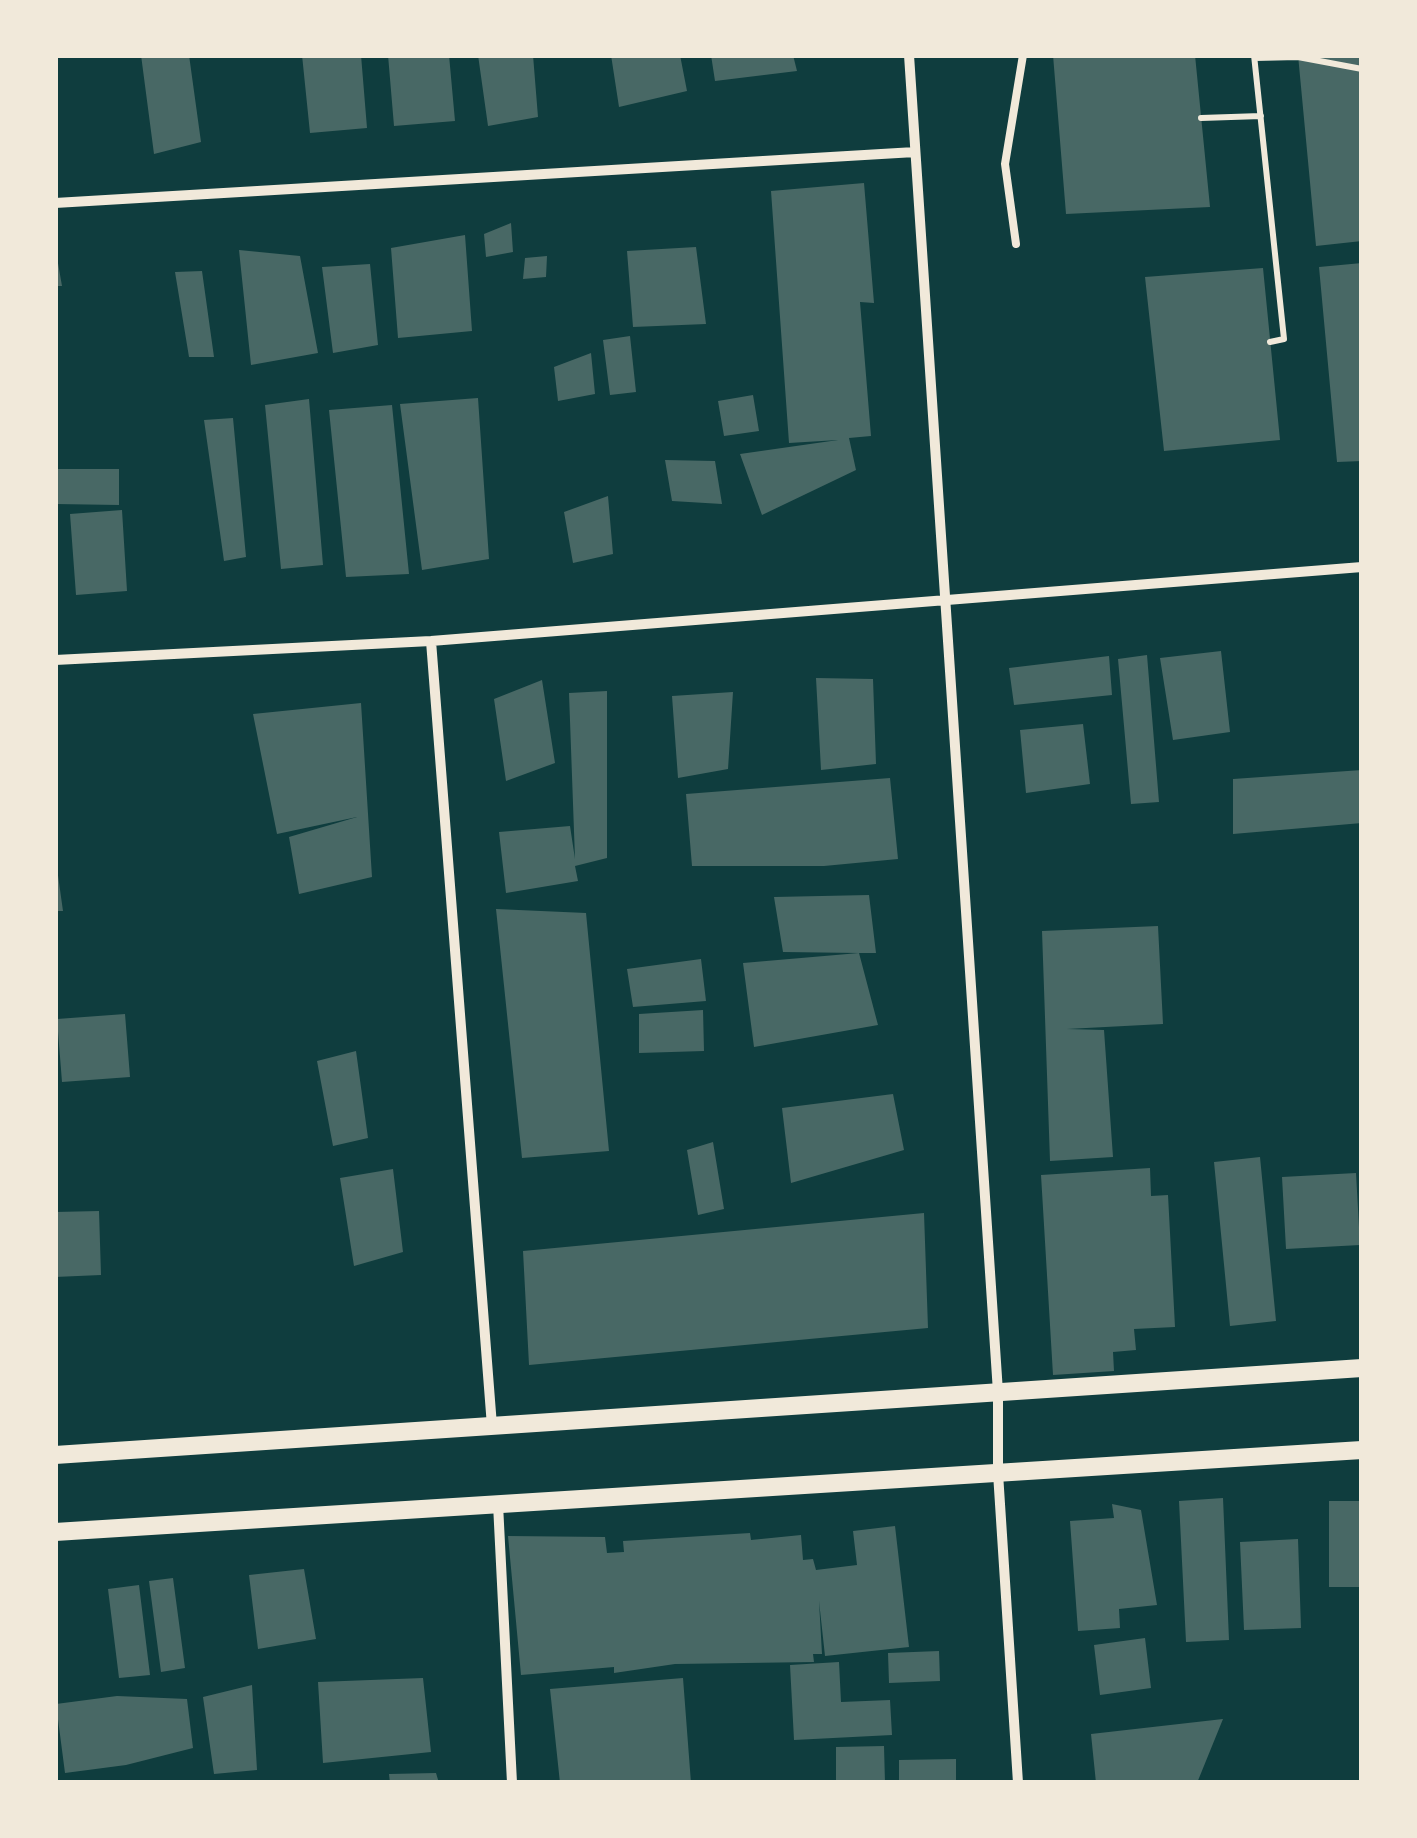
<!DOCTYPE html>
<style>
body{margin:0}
#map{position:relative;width:1417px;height:1838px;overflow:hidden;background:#0f3d3e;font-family:Poppins,sans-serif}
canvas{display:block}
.frame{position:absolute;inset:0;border:58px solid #f1e9da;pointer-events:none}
</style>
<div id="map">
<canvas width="1417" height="1838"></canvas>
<div class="frame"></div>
</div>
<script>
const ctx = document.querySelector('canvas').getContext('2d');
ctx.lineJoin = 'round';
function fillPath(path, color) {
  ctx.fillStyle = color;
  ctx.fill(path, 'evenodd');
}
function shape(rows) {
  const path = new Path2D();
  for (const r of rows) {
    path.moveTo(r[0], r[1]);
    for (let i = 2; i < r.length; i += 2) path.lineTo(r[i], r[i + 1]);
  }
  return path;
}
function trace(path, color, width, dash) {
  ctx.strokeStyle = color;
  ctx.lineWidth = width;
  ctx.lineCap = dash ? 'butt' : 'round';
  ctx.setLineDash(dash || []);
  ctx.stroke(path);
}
fillPath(shape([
 [141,55,189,55,201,142,154,154],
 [302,55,361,55,367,128,310,133],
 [388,55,449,55,455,121,394,126],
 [478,55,533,55,538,117,488,126],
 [611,55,680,55,687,91,619,107],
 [711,55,793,55,797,71,715,81],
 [1053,55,1195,55,1210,207,1066,214],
 [1298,55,1362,55,1362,241,1316,246],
 [864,183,874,303,860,302,871,436,849,438,856,470,762,515,740,454,838,440,789,443,771,191],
 [511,223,513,252,486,257,484,234],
 [465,235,472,331,398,338,391,248],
 [55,246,62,286,55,286],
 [696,247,706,324,633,327,627,251],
 [239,250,300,256,318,353,251,365],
 [547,256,546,277,523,279,525,258],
 [1362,263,1362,461,1337,462,1319,267],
 [370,264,378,345,333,353,322,267],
 [1263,268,1280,440,1164,451,1145,277],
 [202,271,214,357,189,357,175,272],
 [630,336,636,392,610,395,603,340],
 [591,353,595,394,558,401,554,367],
 [753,395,759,431,724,436,718,401],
 [478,398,489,559,422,570,400,404],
 [309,399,323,565,281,569,265,405],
 [392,405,409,574,346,577,329,410],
 [233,418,246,557,224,561,204,420],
 [665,460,715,461,722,504,672,501],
 [55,469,119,469,119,505,55,504],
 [608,496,613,554,573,563,564,512],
 [122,510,127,591,76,595,70,514],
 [1221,651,1230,732,1173,740,1160,658],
 [1147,655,1159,802,1131,804,1118,659],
 [1109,656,1112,695,1014,705,1009,668],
 [816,678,873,679,876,764,821,770],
 [542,680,555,763,506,781,494,699],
 [607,691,607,858,575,866,578,881,506,893,499,832,570,826,575,859,569,693],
 [733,692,728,769,678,778,672,696],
 [361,703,372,877,299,894,289,837,357,817,277,834,253,714],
 [1083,724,1090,784,1026,793,1020,730],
 [1362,770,1362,823,1233,834,1233,779],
 [890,778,898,859,824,866,692,866,686,794],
 [55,854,63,911,55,911],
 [869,895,876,953,859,953,878,1025,754,1047,743,963,859,953,783,952,774,897],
 [496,909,586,913,609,1151,522,1158],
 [1158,926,1163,1024,1067,1029,1104,1030,1113,1157,1050,1161,1042,931],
 [701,959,706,1001,633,1007,627,969],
 [703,1010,704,1051,639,1053,639,1014],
 [125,1014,130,1077,62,1082,57,1019],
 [356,1051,368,1138,333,1146,317,1061],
 [893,1094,904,1150,791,1183,782,1108],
 [713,1142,724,1209,698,1215,687,1150],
 [1260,1157,1276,1321,1230,1326,1214,1162],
 [1150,1168,1151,1196,1168,1195,1175,1327,1134,1329,1136,1350,1113,1352,1114,1371,1053,1375,1041,1175],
 [393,1169,403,1252,354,1266,340,1178],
 [1356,1173,1360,1245,1286,1249,1282,1177],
 [99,1211,101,1275,55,1277,55,1212],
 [924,1213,928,1328,529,1365,523,1251],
 [1223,1498,1229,1640,1186,1642,1179,1501],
 [1329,1501,1362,1501,1362,1587,1329,1587],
 [1112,1504,1141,1510,1157,1605,1119,1609,1120,1628,1078,1631,1070,1521,1114,1518],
 [895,1526,909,1647,825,1656,819,1601,822,1654,813,1654,814,1662,675,1664,614,1673,614,1667,521,1675,508,1536,605,1537,607,1553,624,1552,623,1541,750,1533,751,1540,801,1535,803,1560,813,1559,816,1570,857,1565,853,1531],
 [1298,1539,1301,1628,1244,1630,1240,1542],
 [304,1569,316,1639,258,1649,249,1575],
 [173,1578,185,1668,161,1672,149,1581],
 [139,1585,150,1675,119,1678,108,1589],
 [1145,1638,1151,1688,1100,1695,1094,1645],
 [939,1651,940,1681,889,1683,888,1653],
 [839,1662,841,1702,890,1700,892,1735,794,1740,790,1665],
 [423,1678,431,1752,323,1763,318,1682],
 [683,1678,691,1783,560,1783,550,1689],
 [252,1685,257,1770,214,1774,203,1697],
 [117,1696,187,1699,193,1748,126,1765,65,1773,56,1704],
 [1223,1719,1197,1783,1096,1783,1091,1734],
 [884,1746,885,1783,836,1783,836,1747],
 [956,1759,956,1783,899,1783,899,1760],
 [436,1773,439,1783,390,1783,389,1774]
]), '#486865');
trace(shape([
 [1254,55,1284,339,1270,342],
 [1255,58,1298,57,1362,69],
 [1201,118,1261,116]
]), '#f1e9da', 6);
trace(shape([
 [1016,244,1005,164,1023,55]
]), '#f1e9da', 8);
trace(shape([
 [909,55,998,1392,998,1473,1018,1783],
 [55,203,915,152],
 [431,641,492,1426],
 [55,660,431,641,1362,567],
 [498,1504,512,1783]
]), '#f1e9da', 10);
trace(shape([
 [55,1455,1362,1368],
 [55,1532,1362,1450]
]), '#f1e9da', 18);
</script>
